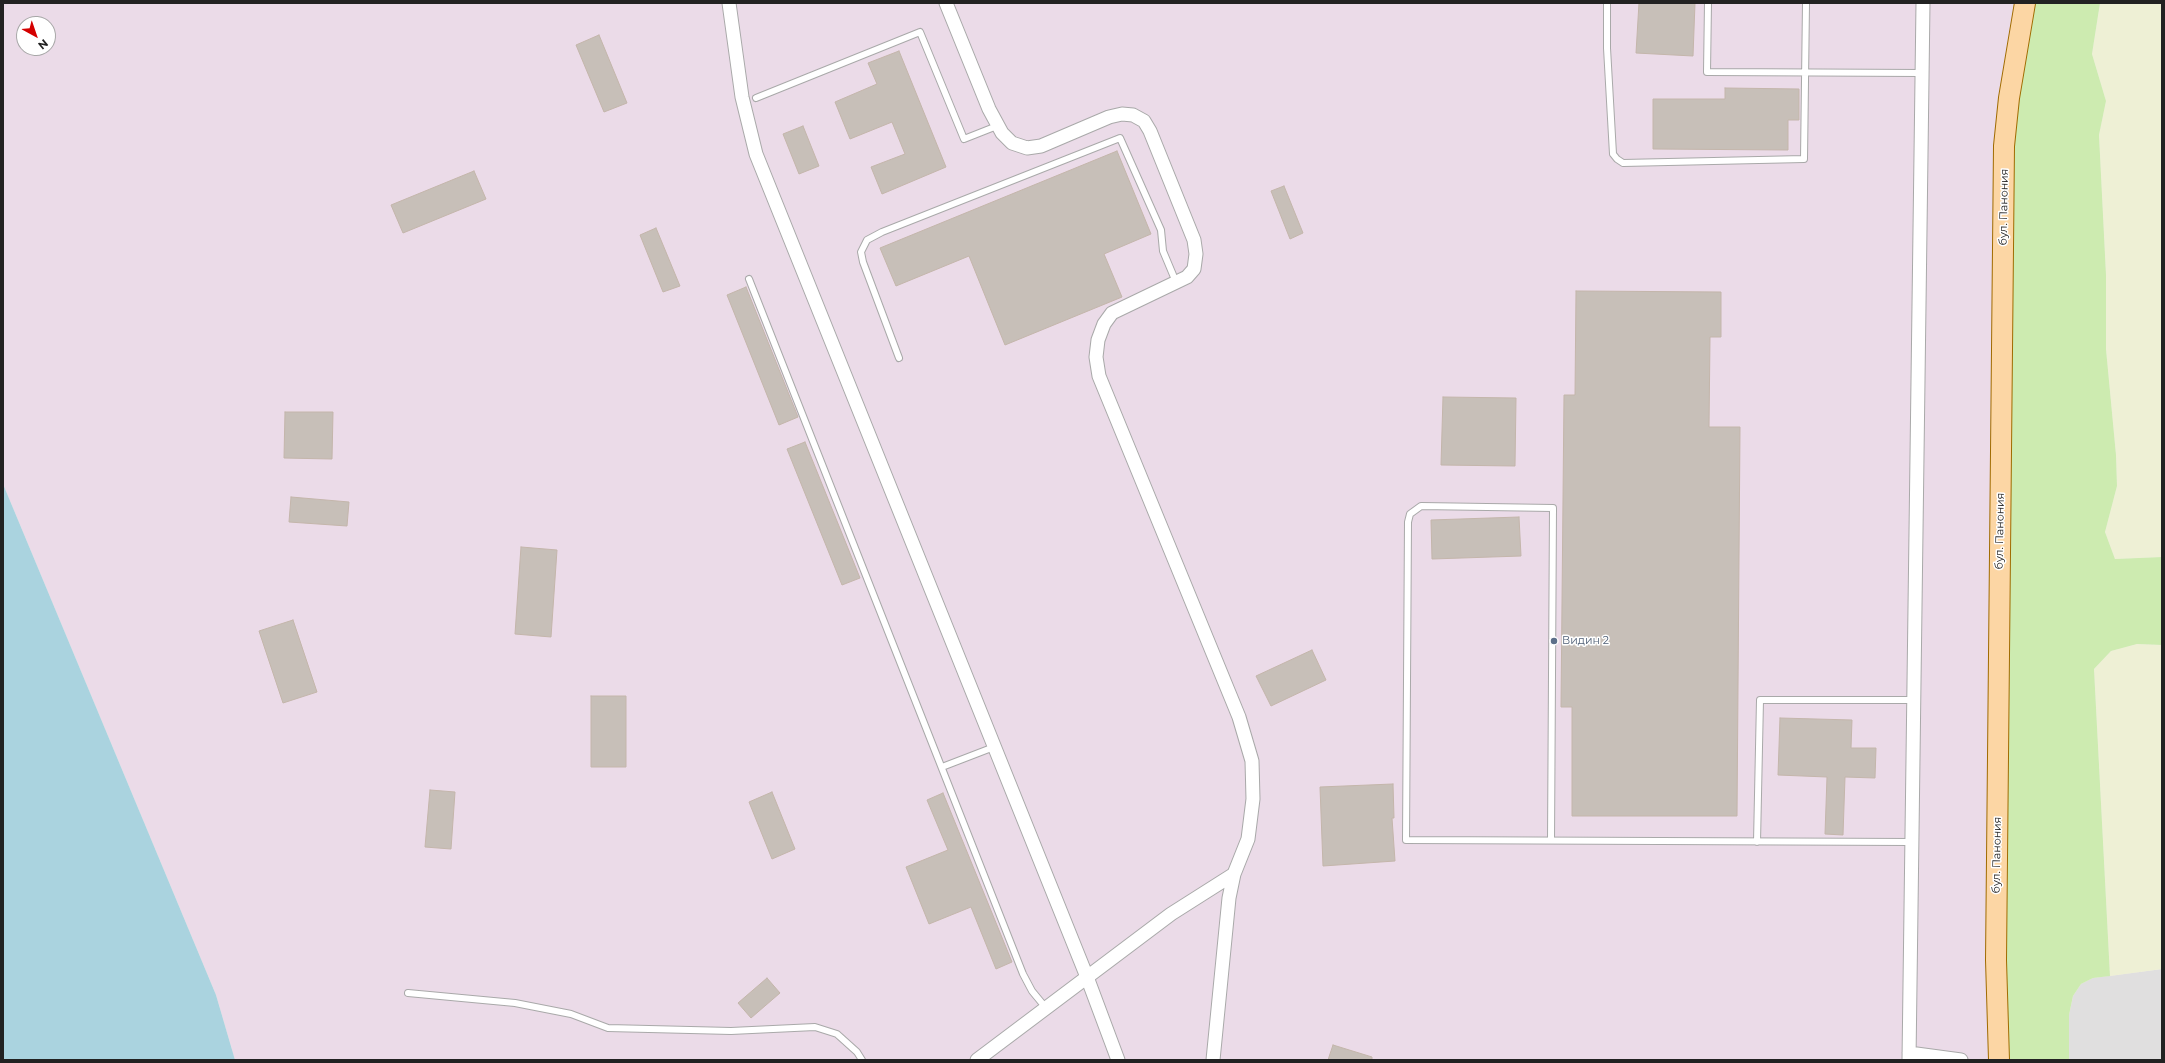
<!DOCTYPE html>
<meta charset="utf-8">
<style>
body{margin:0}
#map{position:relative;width:2165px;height:1063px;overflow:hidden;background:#f2efe9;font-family:Montserrat,sans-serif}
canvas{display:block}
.frame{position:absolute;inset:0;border:4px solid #222;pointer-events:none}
.north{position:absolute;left:16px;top:16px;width:40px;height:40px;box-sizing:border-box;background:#fff;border:1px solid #a7a7a7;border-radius:50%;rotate:140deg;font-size:11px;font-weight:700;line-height:16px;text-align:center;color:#222}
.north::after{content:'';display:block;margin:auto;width:14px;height:18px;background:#d40000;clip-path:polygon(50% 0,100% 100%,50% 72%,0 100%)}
</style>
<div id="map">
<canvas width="2165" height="1063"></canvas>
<div class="frame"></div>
<div class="north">N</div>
</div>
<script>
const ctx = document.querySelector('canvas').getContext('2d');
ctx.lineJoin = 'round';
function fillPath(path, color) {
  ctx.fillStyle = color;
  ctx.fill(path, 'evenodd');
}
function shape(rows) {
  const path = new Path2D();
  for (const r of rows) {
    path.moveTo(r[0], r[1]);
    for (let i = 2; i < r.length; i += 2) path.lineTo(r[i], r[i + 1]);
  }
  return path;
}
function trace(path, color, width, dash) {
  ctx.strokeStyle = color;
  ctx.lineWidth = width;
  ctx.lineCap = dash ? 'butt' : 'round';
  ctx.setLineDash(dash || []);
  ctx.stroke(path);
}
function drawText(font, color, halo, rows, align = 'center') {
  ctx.font = font + ' Montserrat,sans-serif';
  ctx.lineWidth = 3;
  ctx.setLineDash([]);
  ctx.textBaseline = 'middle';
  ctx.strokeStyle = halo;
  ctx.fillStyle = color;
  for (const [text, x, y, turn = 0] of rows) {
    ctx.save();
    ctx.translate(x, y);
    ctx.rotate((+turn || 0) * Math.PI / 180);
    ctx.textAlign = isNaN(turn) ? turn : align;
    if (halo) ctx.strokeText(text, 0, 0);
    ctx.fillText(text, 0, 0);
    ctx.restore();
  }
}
fillPath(shape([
 [2162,969,2162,1060,2069,1060,2069,1015,2073,996,2081,984,2093,978]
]), '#e0dfdf');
fillPath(shape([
 [3,3,2025,3,1999,1060,235,1060,216,995,3,484],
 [24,24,48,24,48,48,24,48]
]), '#ebdbe8');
fillPath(shape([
 [2100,3,2162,3,2162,557,2115,559,2105,532,2117,486,2116,455,2106,349,2106,275,2099,135,2106,101,2092,54],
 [2137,644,2162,645,2162,969,2110,976,2094,669,2111,651]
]), '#eef0d5');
fillPath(shape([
 [2025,3,2100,3,2092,54,2106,101,2099,135,2106,275,2106,349,2116,455,2117,486,2105,532,2115,559,2162,557,2162,645,2137,644,2111,651,2094,669,2110,976,2093,978,2081,984,2073,996,2069,1015,2069,1060,1999,1060,2004,146]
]), '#cdebb0');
fillPath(shape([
 [3,484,216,995,235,1060,3,1060]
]), '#aad3df');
const building = shape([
 [1639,3,1695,3,1693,56,1636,53,1639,3],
 [599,35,627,103,604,112,576,45,599,35],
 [899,51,946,167,882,194,871,167,905,154,892,122,850,139,835,102,877,84,868,63,899,51],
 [1725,88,1799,89,1799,120,1788,120,1788,150,1653,149,1653,99,1725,99,1725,88],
 [803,126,819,166,799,174,783,134,803,126],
 [1117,151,1151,234,1104,254,1122,297,1005,345,969,256,896,286,880,248,1117,151],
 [474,171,486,199,403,233,391,205,474,171],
 [1284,186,1303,233,1290,239,1271,191,1284,186],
 [656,228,680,286,663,292,640,235,656,228],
 [746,287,798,417,779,425,727,295,746,287],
 [1576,291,1721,292,1721,337,1710,337,1709,427,1740,427,1737,816,1572,816,1572,707,1561,707,1564,395,1575,395,1576,291],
 [1443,397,1516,398,1515,466,1441,465,1443,397],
 [285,412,333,412,332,459,284,458,285,412],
 [805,442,860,578,842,585,787,449,805,442],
 [291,497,349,502,347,526,289,522,291,497],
 [1519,517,1521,556,1432,559,1431,520,1519,517],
 [521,547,557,550,551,637,515,634,521,547],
 [293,620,317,692,283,703,259,631,293,620],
 [1312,650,1326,680,1271,706,1256,676,1312,650],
 [591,696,626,696,626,767,591,767,591,696],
 [1780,718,1852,720,1851,748,1876,748,1875,778,1845,777,1843,835,1825,834,1827,777,1778,775,1780,718],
 [1393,784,1394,818,1392,818,1395,861,1323,866,1320,787,1393,784],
 [430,790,455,792,451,849,425,847,430,790],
 [772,792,795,849,772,859,749,802,772,792],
 [943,793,1012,962,996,969,971,907,929,924,906,867,948,850,927,800,943,793],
 [767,978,780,993,751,1018,738,1003,767,978],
 [1333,1045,1372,1057,1372,1060,1328,1060,1333,1045]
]);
fillPath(building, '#c7bfb8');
trace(building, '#c4b6ab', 1);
const service = shape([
 [1607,3,1607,48,1613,154,1617,159,1623,163,1804,159,1806,3],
 [1708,3,1707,72,1922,73],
 [756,98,920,32,964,139,997,126],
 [749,279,1023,974,1032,991,1046,1008],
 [899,358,863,262,861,252,867,240,882,232,1120,138,1161,230,1163,251,1176,282],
 [942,767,994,747],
 [1551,840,1553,508,1421,506,1410,514,1408,522,1406,840,1912,842],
 [1757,842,1760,700,1914,700],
 [408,993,515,1003,571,1014,608,1028,731,1031,815,1027,837,1034,857,1052,862,1060]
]);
const minor = shape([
 [729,3,742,97,756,154,1087,977,1118,1060],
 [946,3,989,109,1002,133,1012,143,1027,148,1041,146,1109,117,1122,114,1133,115,1144,121,1150,131,1194,240,1196,254,1194,269,1187,277,1112,313,1104,324,1098,340,1096,357,1099,376,1239,717,1252,761,1253,799,1248,839,1234,874],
 [1909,1053,1961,1060],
 [977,1060,1171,914,1234,874,1229,898,1213,1060],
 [1909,1060,1923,3]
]);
const primary = shape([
 [1999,1060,1996,960,2004,146,2009,98,2025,3]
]);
trace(service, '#a9a9a9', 8);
trace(minor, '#a9a9a9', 15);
trace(primary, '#a06b00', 22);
trace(service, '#fff', 6);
trace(minor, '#fff', 13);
trace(primary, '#fcd6a4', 20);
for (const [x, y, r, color] of [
 [1554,641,4,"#5c6f8a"]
]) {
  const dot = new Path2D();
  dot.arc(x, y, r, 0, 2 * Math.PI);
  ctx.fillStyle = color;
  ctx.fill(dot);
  trace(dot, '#fff', 1.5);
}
drawText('11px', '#222', '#fff', [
 ["бул. Панония",2004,207,-89],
 ["бул. Панония",2000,531,-89],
 ["бул. Панония",1997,855,-89]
]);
drawText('11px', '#4e5e75', '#fff', [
 ["Видин 2",1562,641]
], 'left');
</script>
